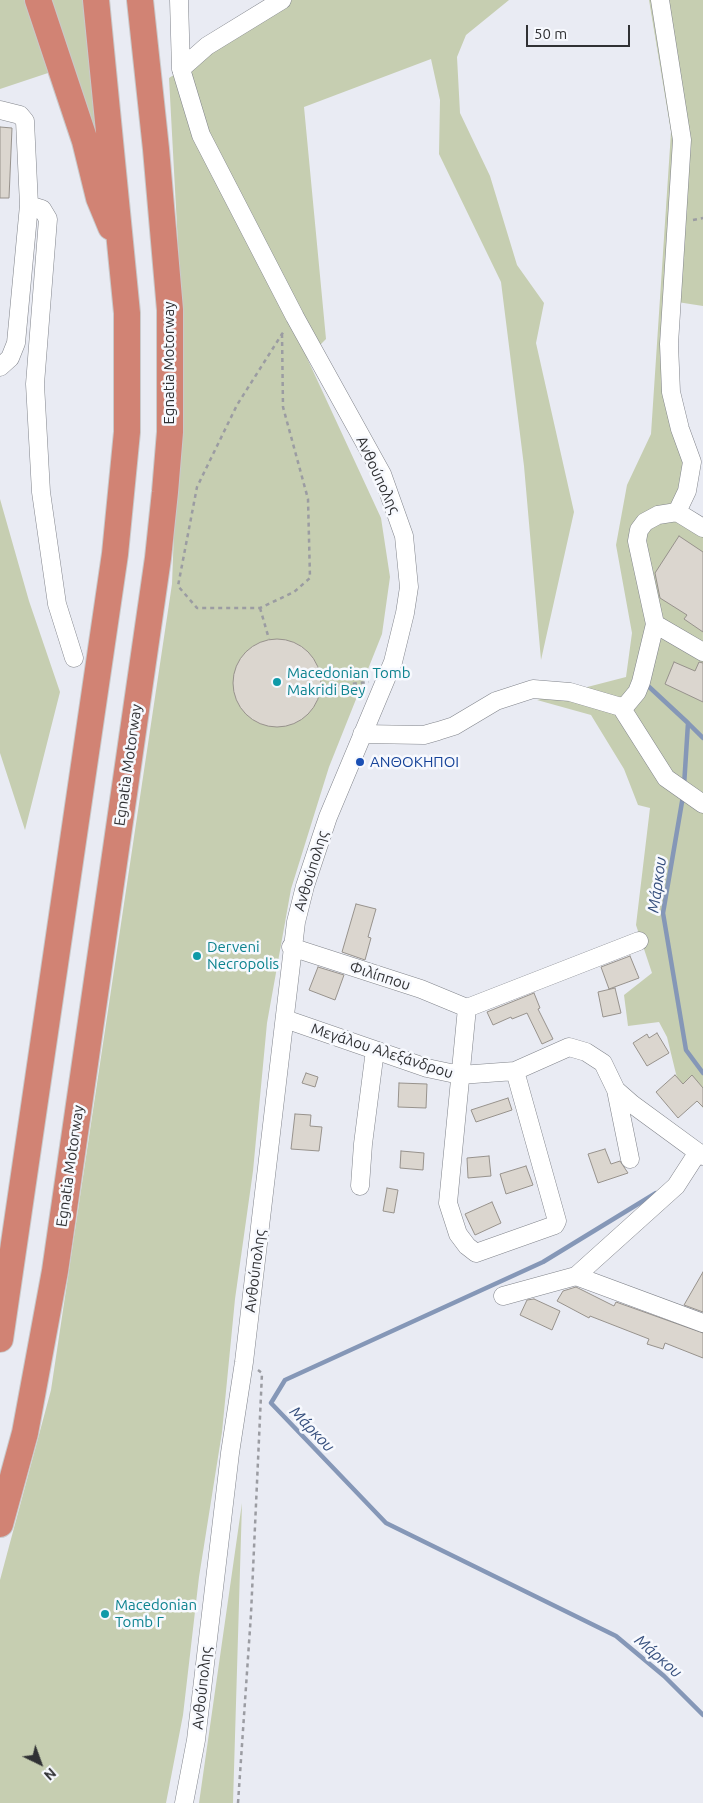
<!DOCTYPE html>
<meta charset="utf-8">
<style>
body{margin:0}
#map{position:relative;width:703px;height:1803px;overflow:hidden;background:#e9ebf3;font-family:Ubuntu,sans-serif}
canvas{display:block}
.north{position:absolute;left:15px;top:1738px;width:50px;height:50px;-webkit-text-stroke:4px #f7f9fe;paint-order:stroke;rotate:138deg;font-size:14px;font-weight:700;line-height:20px;text-align:center;color:#303134}
.north::after{content:'';display:block;margin:auto;width:18px;height:22px;background:#303134;clip-path:polygon(50% 0,100% 100%,50% 72%,0 100%)}
.scale{position:absolute;left:526px;top:25px;width:104px;height:22px;box-sizing:border-box;border:2px solid #303134;border-top:0;padding-left:6px;font-size:15px;line-height:18px;white-space:nowrap;color:#303134;-webkit-text-stroke:4px #f7f9fe;paint-order:stroke}
</style>
<div id="map">
<canvas width="703" height="1803"></canvas>
<div class="north">N</div>
<div class="scale">50 m</div>
</div>
<script>
const ctx = document.querySelector('canvas').getContext('2d');
ctx.lineJoin = 'round';
function fillPath(path, color) {
  ctx.fillStyle = color;
  ctx.fill(path, 'evenodd');
}
function shape(rows) {
  const path = new Path2D();
  for (const r of rows) {
    if (r.length === 3) {
      path.moveTo(r[0] + r[2], r[1]);
      path.arc(r[0], r[1], r[2], 0, 2 * Math.PI);
      continue;
    }
    path.moveTo(r[0], r[1]);
    for (let i = 2; i < r.length; i += 2) path.lineTo(r[i], r[i + 1]);
  }
  return path;
}
function trace(path, color, width, dash) {
  ctx.strokeStyle = color;
  ctx.lineWidth = width;
  ctx.lineCap = dash ? 'butt' : 'round';
  ctx.setLineDash(dash || []);
  ctx.stroke(path);
}
function drawText(font, color, halo, rows, align = 'center') {
  ctx.font = font + ' Ubuntu,sans-serif';
  ctx.lineWidth = 5;
  ctx.setLineDash([]);
  ctx.textBaseline = 'middle';
  ctx.strokeStyle = halo;
  ctx.fillStyle = color;
  for (const [text, x, y, turn = 0] of rows) {
    ctx.save();
    ctx.translate(x, y);
    ctx.rotate((+turn || 0) * Math.PI / 180);
    ctx.textAlign = isNaN(turn) ? turn : align;
    if (halo) ctx.strokeText(text, 0, 0);
    ctx.fillText(text, 0, 0);
    ctx.restore();
  }
}
fillPath(shape([
 [0,0,27,0,51,72,0,89],
 [46,0,86,0,101,159],
 [292,0,509,0,466,35,457,57,460,113,490,176,517,265,544,303,536,343,574,512,541,660,524,466,501,282,439,154,440,100,431,59,304,107,326,339,307,358,381,518,390,577,382,634,329,767,291,889,267,1023,253,1171,235,1299,222,1432,199,1577,183,1715,166,1803,0,1803,0,1580,51,1390,172,584,182,319,169,78],
 [649,0,703,0,703,306,671,301,669,344,692,462,677,512,703,528,703,1108,677,1078,667,1037,659,1022,628,1026,624,995,652,973,636,925,650,808,638,805,624,769,591,715,537,700,626,677,632,633,616,545,627,485,651,434,671,132],
 [0,499,29,601,60,692,25,830,0,753],
 [242,1503,233,1803,199,1803]
]), '#c6ceb1');
trace(shape([
 [646,684,688,723,684,786],
 [688,723,703,738],
 [683,796,663,913,686,1050,703,1073],
 [656,1193,543,1262,285,1380,271,1403,386,1523,616,1636,664,1676,703,1715]
]), '#8597b7', 4.5);
const building = shape([
 [0,127,12,128,9,198,0,198,0,127],
 [679,536,703,552,703,632,684,619,687,615,660,598,655,573,679,536],
 [277,683,44],
 [674,662,695,671,699,662,703,663,703,702,665,684,674,662],
 [356,904,376,909,368,937,371,938,365,960,342,952,356,904],
 [630,956,639,978,609,989,601,967,630,956],
 [318,967,344,975,335,1000,309,990,318,967],
 [615,988,621,1013,603,1017,598,992,615,988],
 [534,993,540,1008,538,1009,553,1039,542,1044,527,1013,512,1019,511,1017,493,1025,487,1012,534,993],
 [657,1033,669,1053,647,1066,633,1043,647,1034,649,1038,657,1033],
 [306,1073,318,1077,315,1087,302,1083,306,1073],
 [675,1075,683,1084,692,1075,703,1088,703,1107,697,1101,678,1118,656,1092,675,1075],
 [399,1083,427,1084,426,1108,398,1107,399,1083],
 [508,1098,512,1110,476,1122,471,1110,508,1098],
 [295,1114,311,1115,310,1126,322,1127,319,1151,291,1149,295,1114],
 [605,1149,611,1164,620,1161,628,1173,598,1183,588,1154,605,1149],
 [401,1151,424,1153,423,1170,400,1168,401,1151],
 [489,1156,491,1176,468,1178,467,1158,489,1156],
 [526,1166,533,1185,506,1194,500,1174,526,1166],
 [387,1188,398,1190,394,1213,383,1211,387,1188],
 [492,1202,501,1223,475,1235,465,1214,492,1202],
 [703,1272,703,1312,684,1305,703,1272],
 [576,1287,614,1306,616,1302,703,1333,703,1358,665,1343,663,1349,647,1344,649,1339,590,1316,589,1318,557,1301,563,1291,576,1287],
 [534,1299,560,1311,552,1330,520,1315,527,1300,534,1299]
]);
fillPath(building, '#dbd6cf');
trace(building, '#97928c', 1);
const minor = shape([
 [179,0,181,69,201,135,295,317,382,474,404,536,409,587,405,613,393,662,328,817,305,886,296,922,244,1362,230,1453,196,1740,184,1803],
 [660,0,682,140,669,344,671,392,680,429,692,462,687,491,677,512],
 [181,69,207,46,282,0],
 [0,110,20,115,25,121,29,205,42,209,48,219,35,384,41,492,57,604,74,658],
 [0,367,10,358,16,343,29,205],
 [655,624,703,652],
 [621,707,666,778,703,804],
 [362,734,424,735,438,731,454,726,496,701,533,689,570,692,621,707,627,704,637,692,641,682,655,624,637,541,639,530,645,522,658,515,677,512,703,528],
 [291,947,421,989,467,1008],
 [467,1008,448,1203,458,1234,467,1246,476,1253,555,1225,557,1221,515,1071],
 [467,1008,639,941],
 [285,1019,427,1068,460,1075,515,1071,569,1047,586,1052,603,1063,616,1090,632,1104,703,1156],
 [616,1090,630,1159],
 [360,1186,363,1144,375,1050],
 [576,1276,703,1323],
 [503,1296,576,1276,676,1186,698,1152]
]);
const highway = shape([
 [38,0,85,141,99,198,111,227],
 [0,1339,115,554,127,432,127,313,96,0],
 [0,1524,25,1433,55,1271,158,558,165,492,170,432,170,310,156,149,140,0]
]);
trace(minor, '#81848b', 19);
trace(highway, '#c9c9ca', 28);
trace(shape([
 [693,220,703,218],
 [282,334,283,407,308,499,310,578,294,592,260,608,197,608,178,586,197,487,237,405,282,334,285,330],
 [260,608,269,639],
 [321,687,369,682],
 [238,1803,251,1614,262,1373,258,1370]
]), '#9b9ca2', 2.5, [4, 4]);
trace(minor, '#fff', 18);
trace(highway, '#d18374', 26);
for (const [x, y, r, color] of [
 [277,682,5,"#0f9aa8"],
 [360,762,5,"#1a4fb4"],
 [197,956,5,"#0f9aa8"],
 [105,1614,5,"#0f9aa8"]
]) {
  const dot = new Path2D();
  dot.arc(x, y, r, 0, 2 * Math.PI);
  ctx.fillStyle = color;
  ctx.fill(dot);
  trace(dot, '#f7f9fe', 2);
}
drawText('15px', '#303134', '#f7f9fe', [
 ["Egnatia Motorway",169,363,-90],
 ["Ανθούπολης",378,475,65],
 ["Egnatia Motorway",128,765,-82],
 ["Ανθούπολης",311,871,-73],
 ["Φιλίππου",380,976,18],
 ["Μεγάλου Αλεξάνδρου",382,1051,18],
 ["Egnatia Motorway",70,1166,-82],
 ["Ανθούπολης",255,1271,-83],
 ["Ανθούπολης",202,1688,-84]
]);
drawText('15px', '#0d838f', '#f7f9fe', [
 ["Macedonian Tomb",287,673],
 ["Makridi Bey",287,690],
 ["Derveni",207,947],
 ["Necropolis",207,964],
 ["Macedonian",115,1605],
 ["Tomb Γ",115,1622]
], 'left');
drawText('15px', '#164399', '#f7f9fe', [
 ["ΑΝΘΟΚΗΠΟΙ",370,762]
], 'left');
drawText('italic 16px', '#37507e', '#f7f9fe', [
 ["Μάρκου",657,885,-82],
 ["Μάρκου",312,1429,46],
 ["Μάρκου",658,1656,41]
]);
</script>
